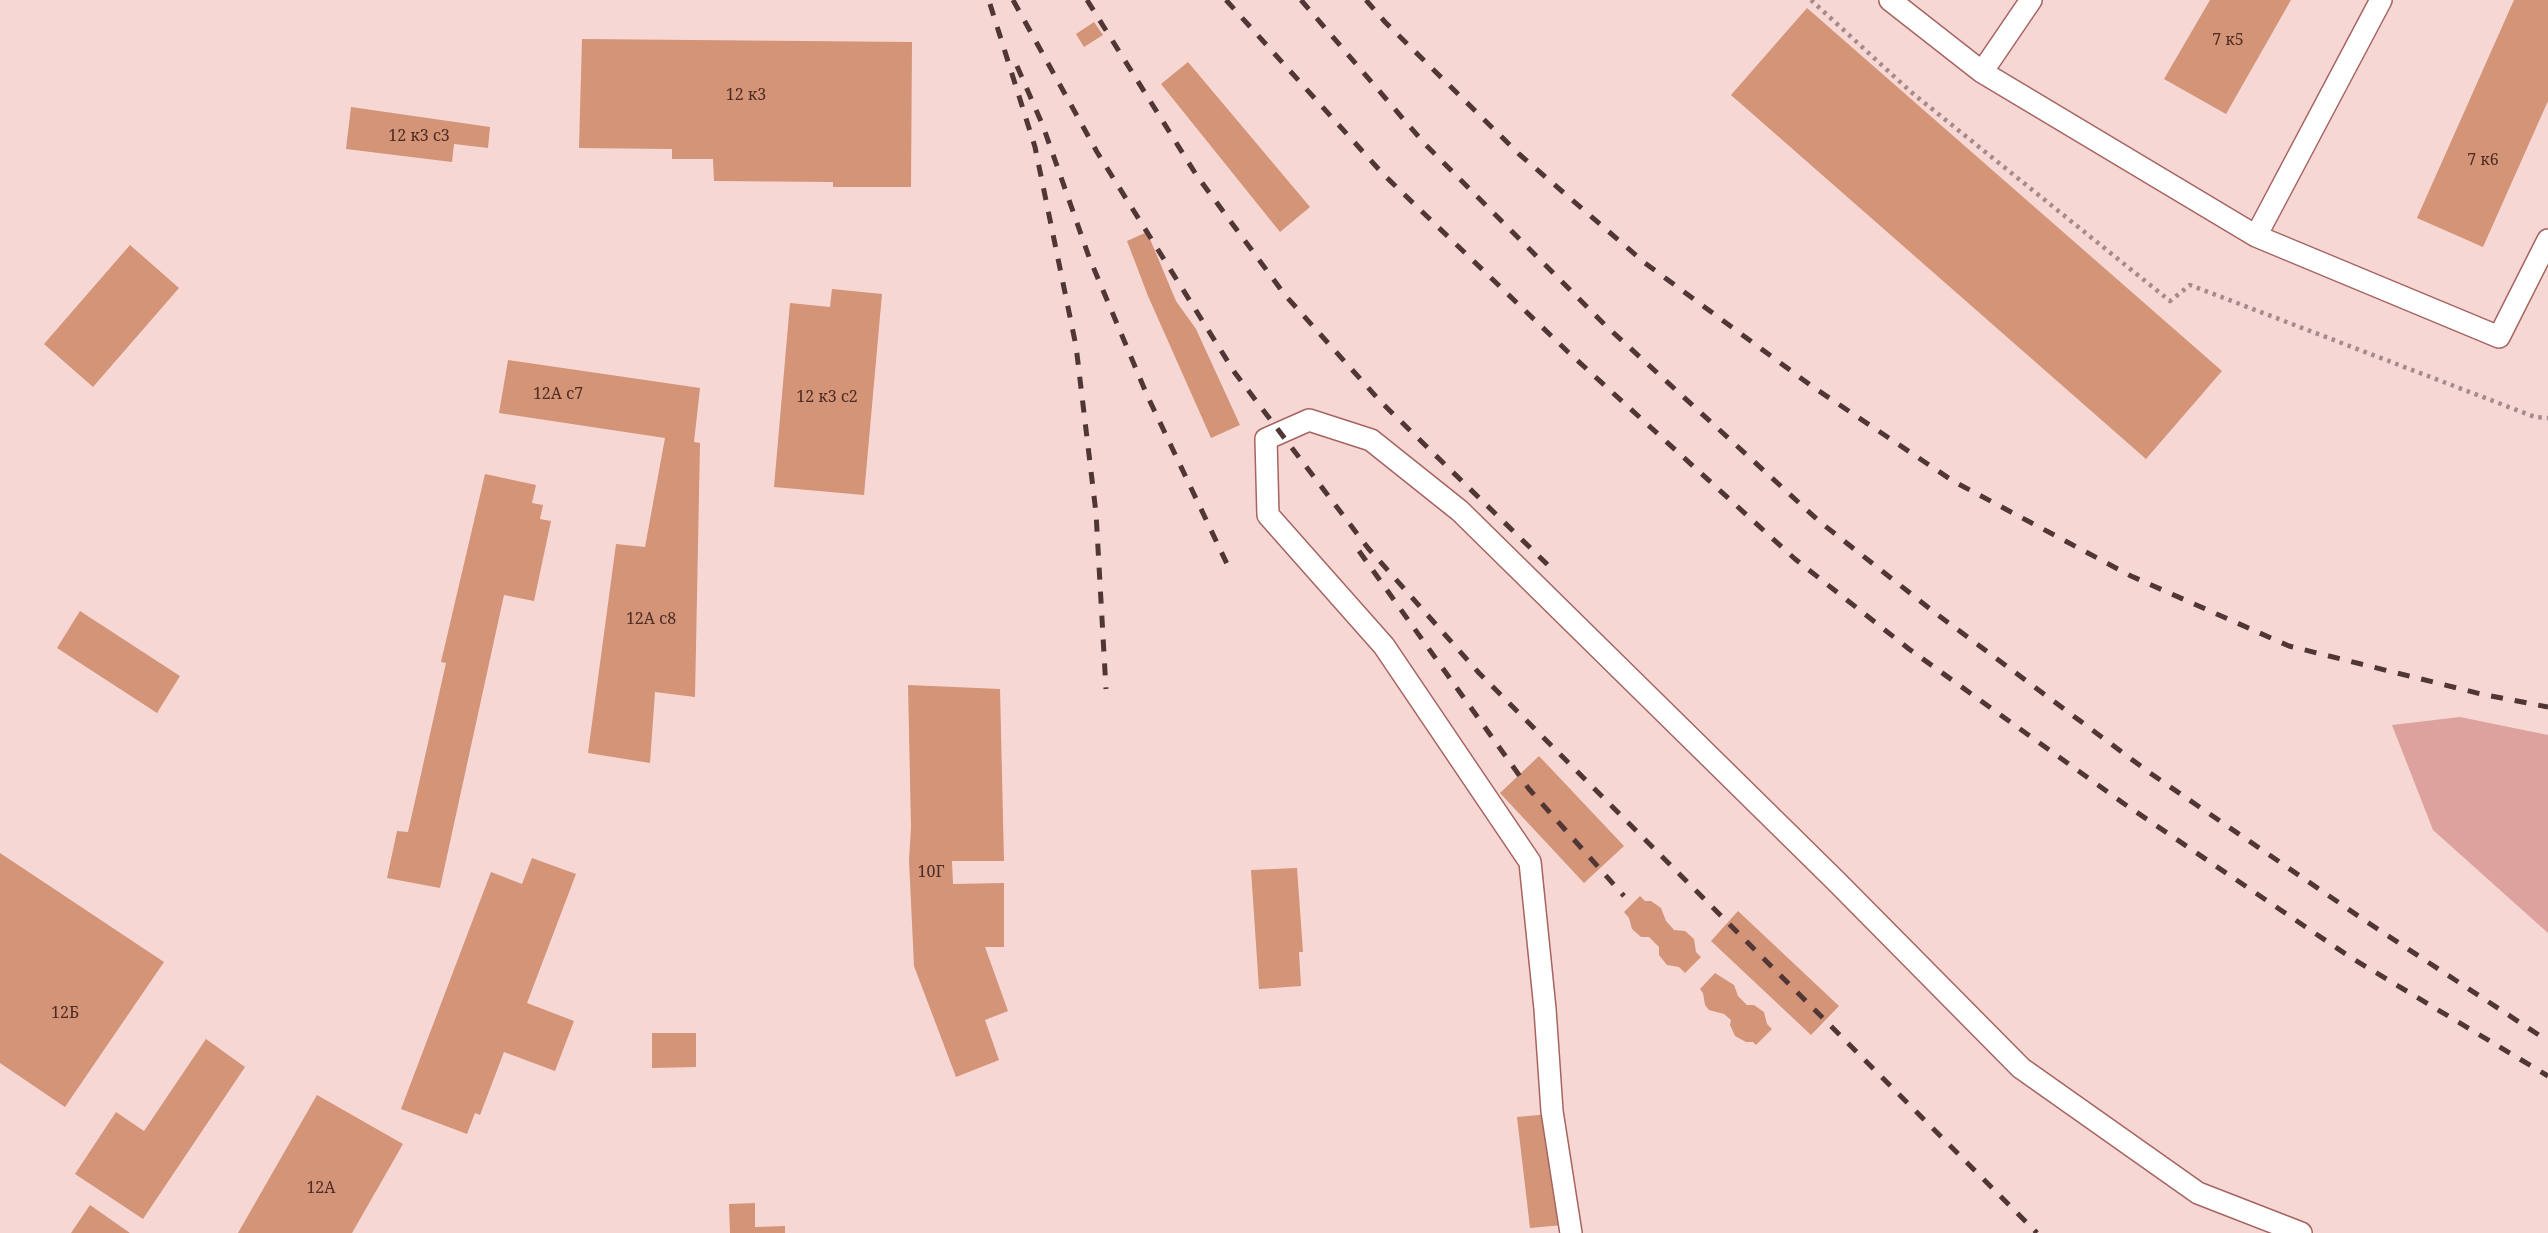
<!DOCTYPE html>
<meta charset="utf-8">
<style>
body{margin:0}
canvas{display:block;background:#f6d7d4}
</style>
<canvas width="2548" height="1233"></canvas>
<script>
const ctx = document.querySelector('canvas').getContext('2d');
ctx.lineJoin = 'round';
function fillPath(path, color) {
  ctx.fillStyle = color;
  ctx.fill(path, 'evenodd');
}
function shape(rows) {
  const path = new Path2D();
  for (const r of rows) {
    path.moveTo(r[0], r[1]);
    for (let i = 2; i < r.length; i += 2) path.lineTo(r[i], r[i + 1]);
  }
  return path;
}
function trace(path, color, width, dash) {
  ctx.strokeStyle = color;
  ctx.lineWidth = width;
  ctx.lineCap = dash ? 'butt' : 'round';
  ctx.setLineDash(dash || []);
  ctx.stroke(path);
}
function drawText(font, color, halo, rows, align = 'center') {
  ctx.font = font + ' "Noto Serif",serif';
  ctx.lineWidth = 5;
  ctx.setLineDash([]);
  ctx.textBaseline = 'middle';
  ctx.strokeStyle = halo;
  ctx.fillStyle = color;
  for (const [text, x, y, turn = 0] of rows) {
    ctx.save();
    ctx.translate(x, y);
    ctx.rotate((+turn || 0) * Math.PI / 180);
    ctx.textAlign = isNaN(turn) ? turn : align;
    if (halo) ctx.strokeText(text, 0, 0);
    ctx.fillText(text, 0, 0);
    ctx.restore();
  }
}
fillPath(shape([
 [2460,717,2548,735,2548,933,2433,830,2392,725]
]), '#dda29d');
fillPath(shape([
 [2210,0,2291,0,2226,114,2164,79],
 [2514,0,2548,0,2548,101,2483,247,2417,218],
 [1807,8,2222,371,2146,459,1731,95],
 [1094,22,1103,35,1084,47,1076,34],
 [582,39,912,42,911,187,833,187,833,182,714,181,713,159,672,159,672,149,579,148],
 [1188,62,1310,207,1280,232,1161,84],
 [351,107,490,127,488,148,454,144,452,162,346,149],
 [1147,232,1176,301,1196,329,1240,425,1211,438,1148,296,1127,241],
 [130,245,179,288,93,387,44,344],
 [832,289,882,294,864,495,774,487,790,303,830,307],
 [508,360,700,388,694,442,700,443,695,697,655,692,650,763,588,753,616,544,645,547,665,438,499,413],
 [485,474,536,485,532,503,543,505,540,519,551,521,534,601,504,595,440,888,387,878,397,831,408,832,446,663,441,662],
 [80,611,180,676,157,713,57,648],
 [908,685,1000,689,1004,861,952,861,953,884,1004,883,1004,947,985,947,1008,1011,985,1020,999,1060,956,1077,914,966,909,860,911,827],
 [1539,756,1624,846,1584,883,1500,793],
 [0,853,164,962,65,1107,0,1063],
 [532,858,576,874,527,1003,574,1021,555,1071,504,1052,480,1115,475,1113,467,1134,401,1109,491,872,522,884],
 [1297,868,1303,952,1299,952,1301,986,1259,989,1251,870],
 [1640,896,1645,901,1651,901,1661,908,1666,921,1674,930,1685,931,1694,939,1696,952,1701,957,1685,973,1679,967,1667,965,1659,955,1659,947,1649,937,1641,937,1632,929,1629,918,1624,912],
 [1738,911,1839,1006,1811,1035,1711,941],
 [1715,973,1734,985,1738,996,1747,1005,1754,1005,1764,1012,1767,1024,1772,1029,1756,1045,1753,1042,1746,1042,1735,1036,1730,1025,1731,1020,1724,1014,1709,1010,1705,1005,1703,993,1700,989],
 [652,1033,696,1033,696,1067,652,1068],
 [206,1039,245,1067,143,1219,75,1174,116,1112,144,1131],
 [317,1095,403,1144,352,1233,238,1233],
 [1550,1114,1563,1225,1530,1228,1517,1117],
 [755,1203,755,1227,785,1226,785,1233,730,1233,729,1204],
 [90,1205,130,1233,71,1233]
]), '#d39478');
const service = shape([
 [1890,0,1982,72,2256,236,2499,337,2548,240],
 [1982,72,2031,0],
 [2256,236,2381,0],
 [1571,1233,1552,1111,1545,1009,1530,862,1384,646,1268,515,1266,439,1309,420,1371,440,1460,511,1836,881,2021,1068,2198,1193,2301,1233]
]);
trace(service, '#a66460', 24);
trace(shape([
 [1811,0,1911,92,2170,301,2190,285,2535,417,2548,418]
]), '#a68a87', 4.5, [3.5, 5]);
trace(service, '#fff', 21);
trace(shape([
 [1013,0,1097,152,1235,373,1368,548,1479,673,2037,1233],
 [1087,0,1197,176,1285,295,1381,402,1552,569],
 [1226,0,1383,174,1567,351,1795,559,1909,649,2123,803,2350,957,2548,1076],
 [1301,0,1424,143,1605,325,1820,522,1934,612,2150,773,2367,922,2548,1041],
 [1366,0,1385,22,1519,154,1645,263,1813,387,1953,481,2131,576,2289,646,2481,694,2548,707],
 [990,4,1035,147,1076,346,1096,513,1106,689],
 [1017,66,1043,126,1089,257,1147,395,1228,566],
 [1359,551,1529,789,1624,896]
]), '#503635', 5, [12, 12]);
drawText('16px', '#4e2b23', null, [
 ["7 к5",2228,40],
 ["12 к3",746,95],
 ["12 к3 с3",419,136],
 ["7 к6",2483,160],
 ["12А с7",558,394],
 ["12 к3 с2",827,397],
 ["12А с8",651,619],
 ["10Г",931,872],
 ["12Б",65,1013],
 ["12А",321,1188]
]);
</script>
